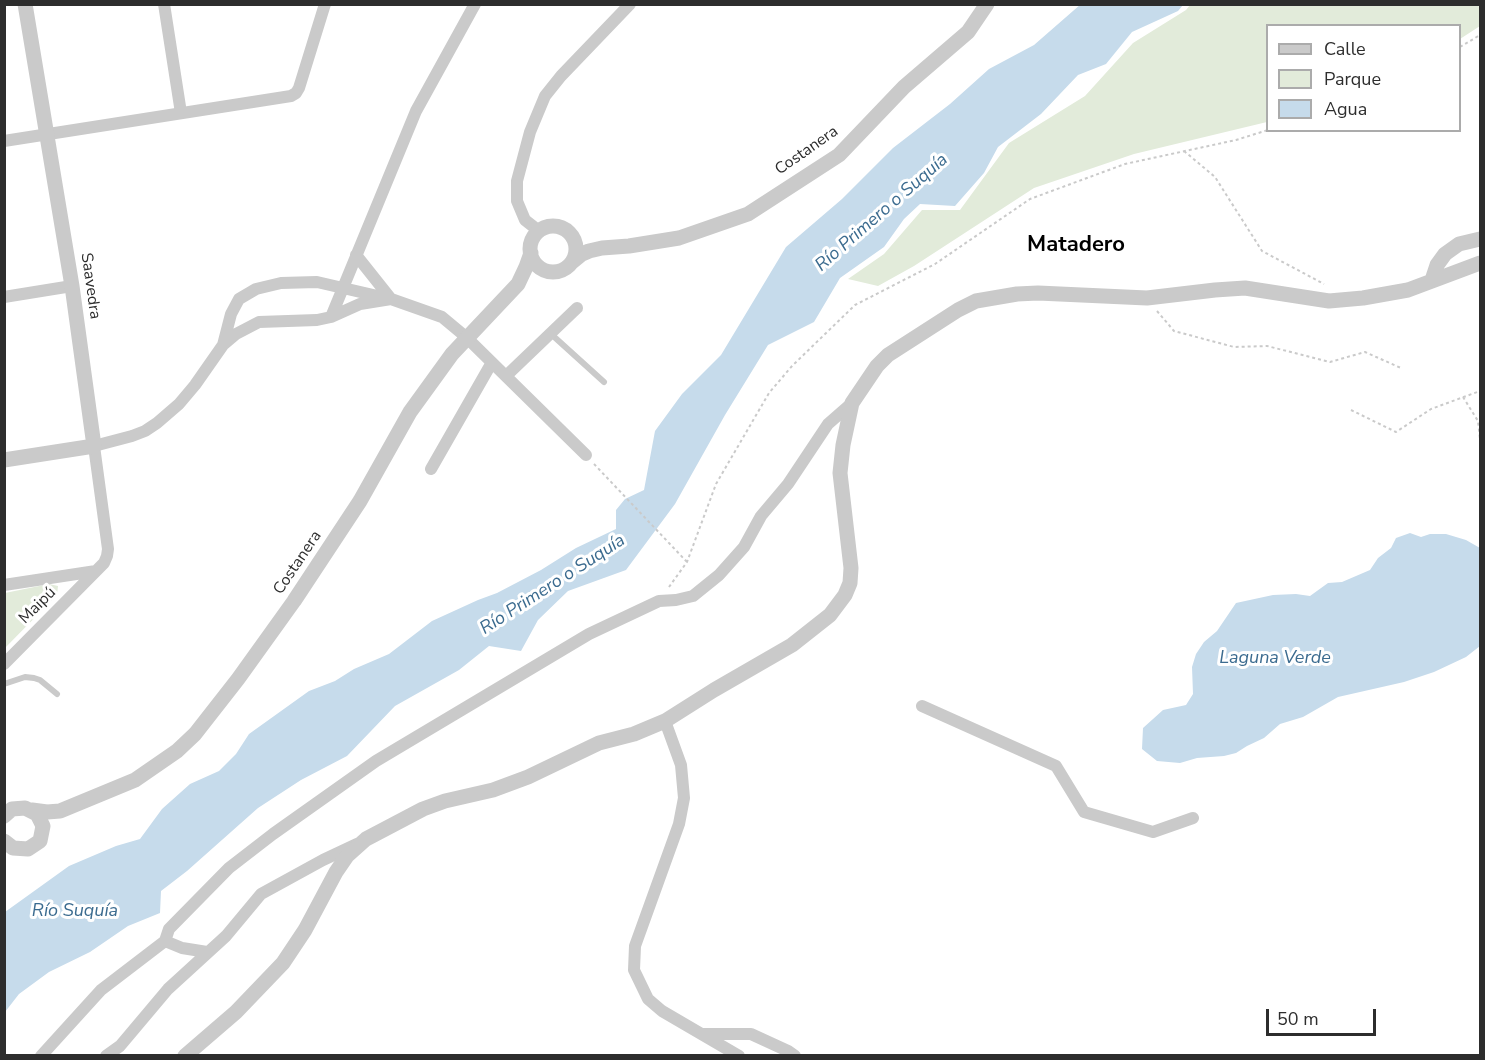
<!DOCTYPE html>
<meta charset="utf-8">
<style>
body{margin:0}
#map{position:relative;width:1485px;height:1060px;overflow:hidden;background:#fff;font-family:"Nunito Sans",sans-serif}
canvas{display:block}
.frame{position:absolute;inset:0;border:6px solid #2d2d2d;pointer-events:none}
.legend{position:absolute;left:1266px;top:24px;width:195px;height:108px;box-sizing:border-box;background:#fff;border:2px solid #ababab;margin:0;padding:8px 10px;list-style:none;font-size:18px;color:#2d2d2d}
.legend li{display:flex;align-items:center;gap:12px;height:30px}
.legend b{width:30px;border:2px solid #ababab}
.scale{position:absolute;left:1266px;top:1009px;width:110px;height:27px;box-sizing:border-box;border:3px solid #2d2d2d;border-top:0;padding-left:8px;font-size:18px;line-height:21px;white-space:nowrap;color:#2d2d2d;-webkit-text-stroke:4px #fff;paint-order:stroke}
</style>
<div id="map">
<canvas width="1485" height="1060"></canvas>
<div class="frame"></div>
<ul class="legend">
<li><b style="height:8px;background:#cacaca"></b>Calle</li>
<li><b style="height:16px;background:#e2ebda"></b>Parque</li>
<li><b style="height:16px;background:#c6dbeb"></b>Agua</li>
</ul>
<div class="scale">50 m</div>
</div>
<script>
const ctx = document.querySelector('canvas').getContext('2d');
ctx.lineJoin = 'round';
function fillPath(path, color) {
  ctx.fillStyle = color;
  ctx.fill(path, 'evenodd');
}
function shape(rows) {
  const path = new Path2D();
  for (const r of rows) {
    if (r.length === 3) {
      path.moveTo(r[0] + r[2], r[1]);
      path.arc(r[0], r[1], r[2], 0, 2 * Math.PI);
      continue;
    }
    path.moveTo(r[0], r[1]);
    for (let i = 2; i < r.length; i += 2) path.lineTo(r[i], r[i + 1]);
  }
  return path;
}
function trace(path, color, width, dash) {
  ctx.strokeStyle = color;
  ctx.lineWidth = width;
  ctx.lineCap = dash ? 'butt' : 'round';
  ctx.setLineDash(dash || []);
  ctx.stroke(path);
}
function drawText(font, color, halo, rows, align = 'center') {
  ctx.font = font + ' "Nunito Sans",sans-serif';
  ctx.lineWidth = 6;
  ctx.setLineDash([]);
  ctx.textBaseline = 'middle';
  ctx.strokeStyle = halo;
  ctx.fillStyle = color;
  for (const [text, x, y, turn = 0] of rows) {
    ctx.save();
    ctx.translate(x, y);
    ctx.rotate((+turn || 0) * Math.PI / 180);
    ctx.textAlign = isNaN(turn) ? turn : align;
    if (halo) ctx.strokeText(text, 0, 0);
    ctx.fillText(text, 0, 0);
    ctx.restore();
  }
}
fillPath(shape([
 [1190,5,1480,5,1480,26,1460,39,1460,26,1268,26,1267,122,1134,154,1034,188,914,266,878,286,848,279,884,254,922,210,960,210,1009,143,1085,96,1133,43,1186,10],
 [49,584,58,586,57,595,5,648,5,593]
]), '#e2ebda');
fillPath(shape([
 [1081,4,1183,5,1178,11,1132,32,1106,64,1078,75,1041,114,998,147,984,173,955,206,920,204,904,219,884,247,840,278,814,322,768,345,725,415,675,504,626,570,568,591,538,620,521,651,489,646,459,670,395,706,347,756,301,780,258,808,187,871,161,891,160,913,128,926,90,952,49,972,19,994,5,1012,5,912,69,866,116,846,140,839,162,809,190,784,219,771,236,754,249,734,309,691,335,681,354,669,389,654,432,621,478,600,497,593,541,570,576,548,616,529,616,510,625,499,644,490,655,431,682,394,721,355,786,247,842,199,893,148,950,104,989,69,1034,45],
 [1410,533,1421,537,1430,534,1446,534,1466,540,1480,548,1480,646,1466,657,1434,672,1404,682,1338,697,1303,717,1280,724,1264,738,1247,746,1236,753,1224,756,1197,758,1180,763,1157,761,1142,749,1143,728,1163,710,1186,705,1193,694,1192,667,1196,654,1204,642,1217,631,1236,603,1273,595,1296,594,1310,596,1328,583,1342,582,1370,570,1378,558,1391,548,1396,538]
]), '#c6dbeb');
trace(shape([
 [1460,47,1480,35],
 [1184,151,1215,177,1262,251,1324,284],
 [1157,311,1174,331,1234,347,1267,346,1330,362,1365,352,1401,368],
 [1463,397,1478,421,1480,439],
 [1351,410,1396,432,1431,409,1480,391],
 [594,464,687,562],
 [669,587,687,562,716,484,769,393,792,366,855,305,935,264,1030,199,1125,164,1236,140,1268,130]
]), '#cacaca', 2, [3, 3]);
trace(shape([
 [551,334,604,382],
 [4,684,25,677,34,678,40,680,57,694]
]), '#cacaca', 6);
trace(shape([
 [164,4,181,113],
 [4,141,291,96,296,93,299,88,325,4],
 [539,231,525,220,517,201,517,181,530,132,545,96,561,76,630,4],
 [356,255,391,299],
 [4,297,72,286],
 [331,317,416,111,475,4],
 [223,345,231,314,239,299,256,289,281,283,317,282,382,297],
 [506,376,577,308],
 [431,469,491,364],
 [4,585,96,571],
 [4,664,104,563,107,556,108,549,94,446,132,436,145,431,157,423,179,404,195,385,223,345,236,334,259,322,317,320,331,317,360,304,391,299,442,317,466,337,586,455],
 [922,706,1056,766,1084,812,1153,832,1193,818],
 [665,721,681,765,684,798,679,824,635,946,634,970,648,999,662,1011,739,1056],
 [165,941,182,948,207,952],
 [704,1034,751,1034,788,1051,795,1056],
 [41,1056,101,990,165,941,169,929,229,868,273,834,376,761,589,634,659,601,676,600,693,596,719,575,744,547,761,516,788,484,828,424,852,403],
 [106,1056,120,1046,168,989,226,936,261,894,323,860,357,844]
]), '#cacaca', 12);
trace(shape([
 [553,249,23],
 [571,263,582,254,589,251,602,248,629,246,679,238,748,214,839,155,904,87,968,32,987,4],
 [1432,280,1437,265,1445,254,1459,244,1480,239],
 [4,460,94,446,72,286,25,4],
 [32,810,47,812,60,811,135,780,177,751,195,734,238,679,294,601,360,501,410,412,452,354,518,284,526,267,531,253],
 [4,816,12,809,25,808,37,814,43,826,40,841,28,849,13,848,4,841],
 [185,1056,236,1012,283,963,305,930,336,872,347,856,366,839,423,809,445,801,493,790,528,777,599,743,634,734,665,721,714,690,792,645,830,615,845,595,850,583,851,568,840,473,843,445,852,403,877,366,888,355,958,310,976,301,1017,294,1038,293,1147,298,1215,290,1245,288,1329,301,1363,298,1408,290,1480,263]
]), '#cacaca', 15);
drawText('16px', '#2d2d2d', '#fff', [
 ["Costanera",807,151,-35],
 ["Saavedra",90,286,82],
 ["Costanera",298,563,-56],
 ["Maipú",38,606,-45]
]);
drawText('italic 18px', '#3b6b8f', '#fff', [
 ["Río Primero o Suquía",882,213,-41],
 ["Río Primero o Suquía",553,585,-33],
 ["Laguna Verde",1275,659],
 ["Río Suquía",75,912]
]);
drawText('bold 22px', '#000', '#fff', [
 ["Matadero",1076,246]
]);
</script>
